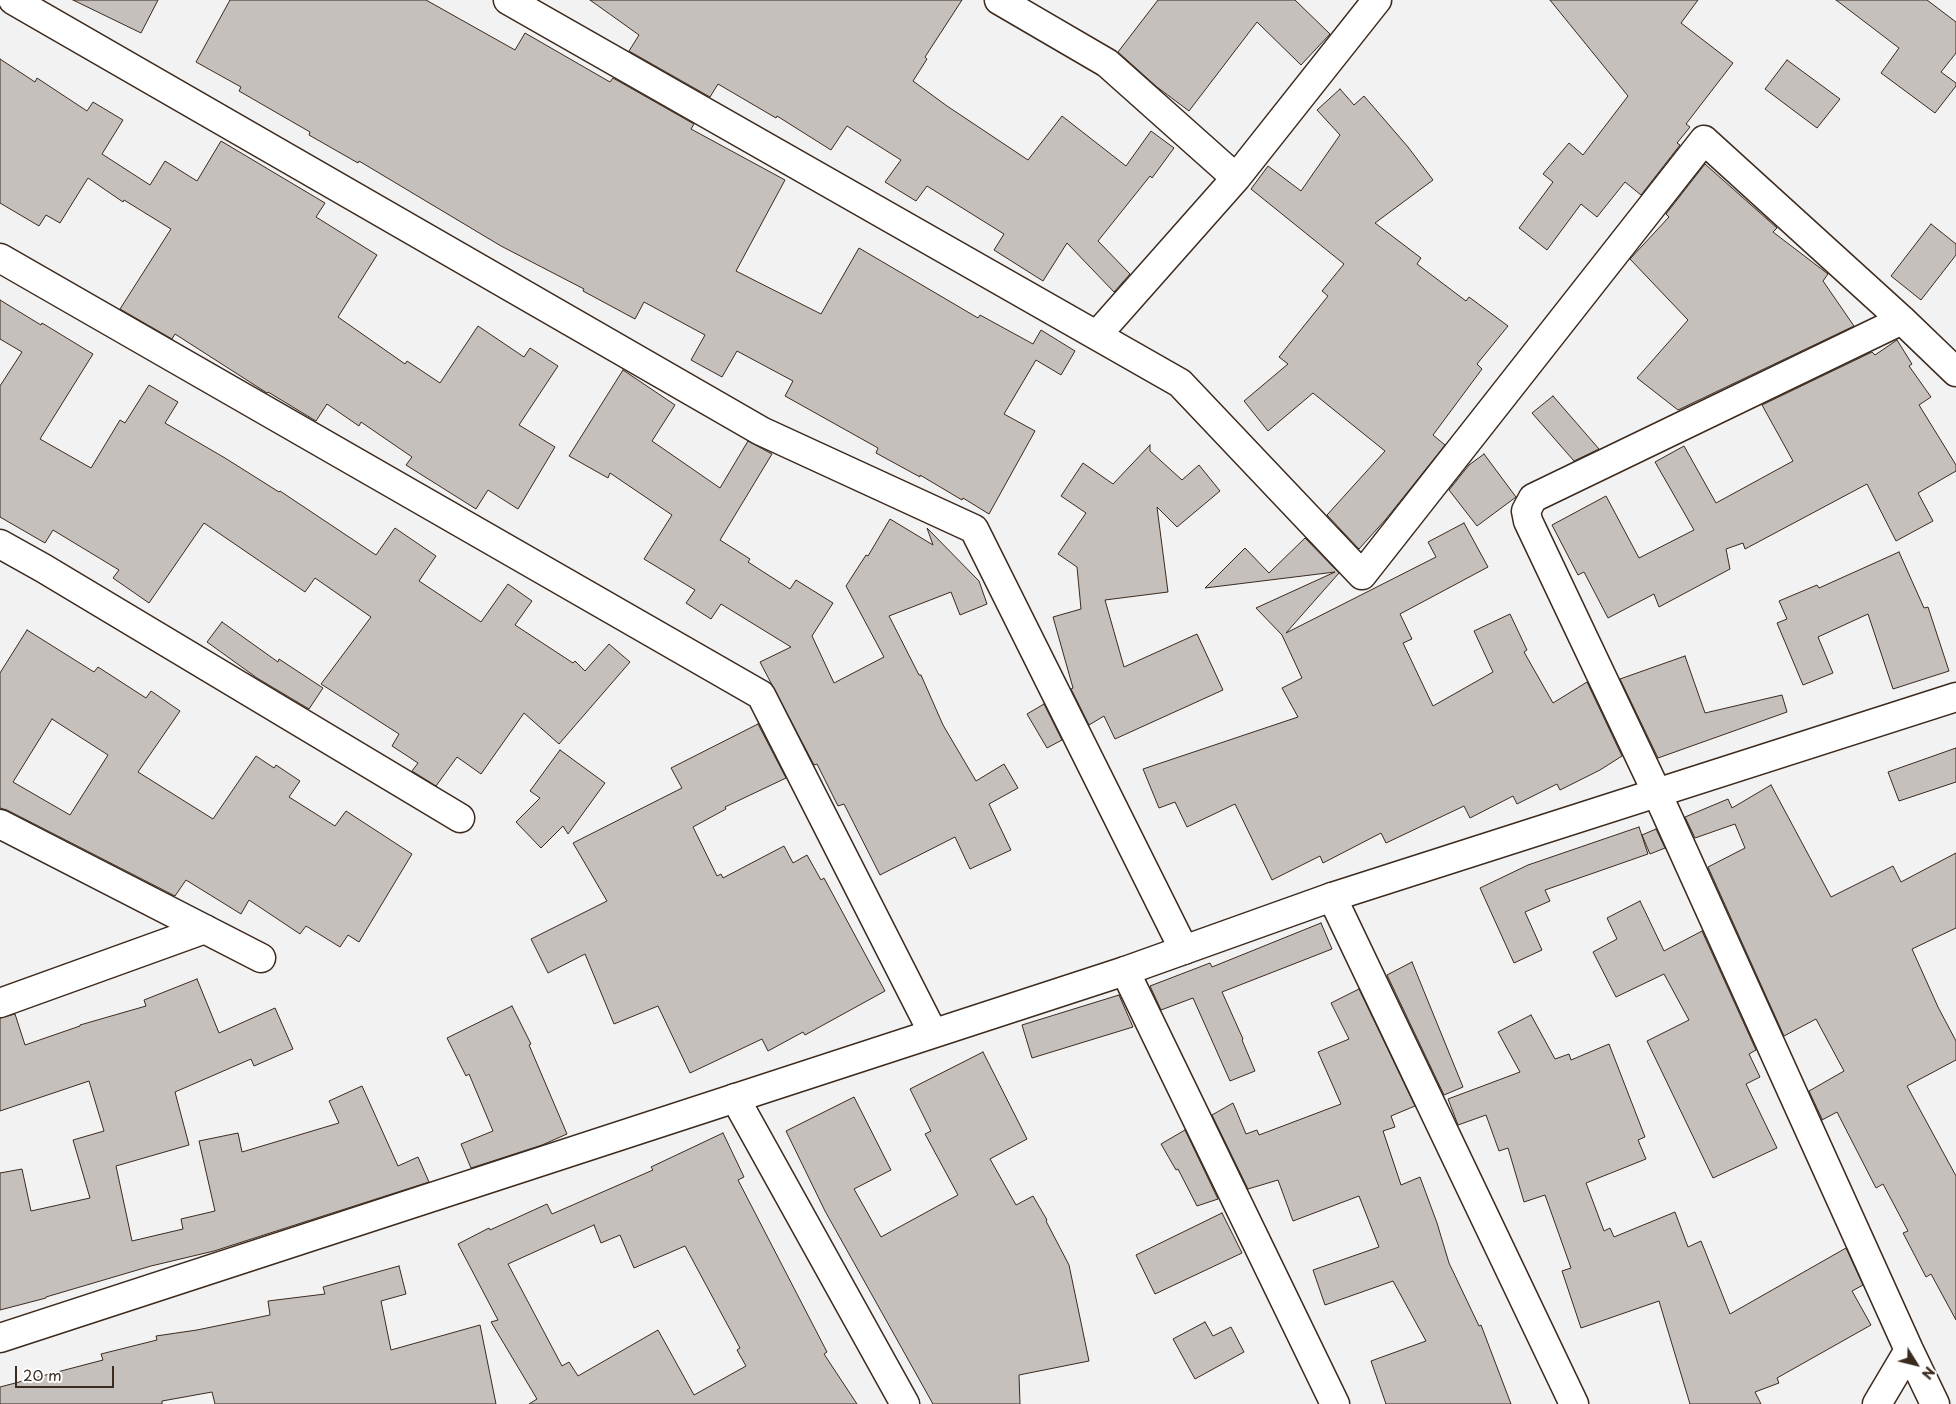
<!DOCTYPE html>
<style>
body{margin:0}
#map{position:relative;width:1956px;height:1404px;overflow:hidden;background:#f3f2f2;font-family:"Playpen Sans",sans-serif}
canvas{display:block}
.north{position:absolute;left:1891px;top:1339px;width:50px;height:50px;-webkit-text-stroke:4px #fff;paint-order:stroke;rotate:126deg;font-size:14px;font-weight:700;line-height:20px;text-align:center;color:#3b2a1e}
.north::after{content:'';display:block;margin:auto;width:18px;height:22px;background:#3b2a1e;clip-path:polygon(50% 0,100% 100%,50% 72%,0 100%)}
.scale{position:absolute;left:15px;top:1366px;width:99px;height:22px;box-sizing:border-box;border:2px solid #3b2a1e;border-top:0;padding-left:6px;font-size:15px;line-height:18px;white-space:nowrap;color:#3b2a1e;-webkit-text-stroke:4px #fff;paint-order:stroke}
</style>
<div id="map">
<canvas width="1956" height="1404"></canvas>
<div class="north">N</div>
<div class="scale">20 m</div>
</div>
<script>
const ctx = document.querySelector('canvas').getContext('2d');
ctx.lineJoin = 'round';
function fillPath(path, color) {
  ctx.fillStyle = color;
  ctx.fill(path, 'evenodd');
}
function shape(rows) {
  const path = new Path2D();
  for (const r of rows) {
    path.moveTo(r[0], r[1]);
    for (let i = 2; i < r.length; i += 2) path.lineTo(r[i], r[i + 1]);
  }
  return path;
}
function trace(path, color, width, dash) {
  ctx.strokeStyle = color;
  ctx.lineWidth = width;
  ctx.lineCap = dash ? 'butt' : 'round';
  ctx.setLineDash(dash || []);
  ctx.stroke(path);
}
const building = shape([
 [73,0,158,0,141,33,73,0],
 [230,0,426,0,515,50,525,33,610,82,613,78,694,124,691,129,785,180,736,271,821,314,859,248,978,318,980,315,1033,344,1041,330,1075,351,1061,375,1036,360,1004,414,1035,431,989,514,963,498,962,500,920,475,920,477,876,453,878,448,785,396,793,381,737,351,722,377,691,360,705,335,644,302,635,319,583,291,584,289,501,246,359,161,358,163,309,135,310,132,239,91,241,87,196,62,230,0],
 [590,0,962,0,925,57,927,59,913,81,947,106,1028,160,1062,116,1126,166,1151,131,1174,148,1152,178,1150,176,1098,241,1130,274,1114,292,1067,243,1043,281,994,250,1004,234,927,186,916,201,885,182,901,160,847,126,831,150,777,116,776,118,718,84,710,97,629,51,639,35,590,0],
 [1158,0,1295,0,1330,34,1301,65,1257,22,1189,111,1157,87,1118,52,1158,0],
 [1550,0,1698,0,1681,23,1733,63,1686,124,1690,127,1677,143,1680,145,1641,195,1625,182,1597,217,1581,204,1547,250,1519,228,1553,182,1543,174,1569,143,1583,155,1628,96,1550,0],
 [1836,0,1927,0,1956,22,1956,53,1941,72,1956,83,1956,86,1935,113,1881,73,1899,48,1836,0],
 [0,59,35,82,37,78,87,111,93,102,123,120,102,154,150,185,165,161,197,181,221,141,325,203,316,217,377,255,338,317,405,364,407,361,440,383,478,326,524,357,530,348,558,366,519,425,555,447,518,509,488,490,476,509,406,465,412,457,361,422,359,426,327,404,316,421,268,392,267,393,175,334,172,339,120,309,171,229,124,200,123,202,88,178,60,223,46,215,39,226,0,203,0,59],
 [1787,60,1840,99,1817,128,1765,89,1787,60],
 [1340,89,1354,105,1364,96,1408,147,1433,180,1375,223,1421,258,1417,264,1466,301,1469,297,1508,326,1477,364,1482,369,1433,435,1445,445,1386,519,1359,549,1327,515,1385,451,1313,393,1268,431,1244,401,1288,364,1279,357,1328,296,1322,291,1344,264,1251,189,1268,166,1301,191,1340,135,1317,110,1340,89],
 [1705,164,1777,228,1773,232,1828,274,1823,281,1854,326,1678,410,1637,378,1688,320,1630,259,1669,217,1666,214,1705,164],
 [1931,224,1956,244,1956,255,1921,300,1891,276,1931,224],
 [0,300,41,325,42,323,93,354,40,439,91,468,120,420,125,423,149,385,178,402,165,423,225,458,279,492,280,491,376,555,395,528,436,556,419,581,481,622,508,584,532,601,515,625,573,663,575,661,585,671,609,644,630,662,559,744,524,713,481,774,457,757,436,786,412,771,418,763,392,746,399,734,321,684,371,617,315,578,305,592,204,523,149,603,113,578,119,570,53,530,45,543,0,517,0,386,22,352,0,339,0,300],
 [1897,340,1912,364,1909,366,1931,397,1919,405,1956,465,1956,471,1918,493,1933,521,1896,541,1867,484,1745,549,1743,543,1726,549,1730,569,1659,607,1654,594,1608,618,1584,572,1578,575,1552,525,1606,496,1639,558,1694,530,1655,462,1684,446,1716,503,1793,461,1762,405,1872,352,1875,355,1897,340],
 [623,370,675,405,652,441,720,488,748,441,772,454,720,540,750,559,748,562,790,589,796,580,833,603,812,636,834,683,884,657,846,586,866,555,868,556,890,519,933,545,927,528,979,581,987,604,960,615,951,592,889,616,919,675,921,675,943,725,976,781,1004,764,1018,788,989,804,1011,850,970,869,955,837,880,875,844,804,838,806,817,764,814,765,760,662,791,647,721,604,711,619,686,603,695,590,644,559,672,515,610,473,608,478,569,456,623,370],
 [1553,396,1599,449,1574,461,1532,413,1553,396],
 [1150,445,1150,451,1182,480,1199,465,1220,491,1177,527,1157,507,1168,592,1105,600,1124,667,1197,634,1223,690,1115,739,1104,716,1089,725,1071,689,1073,688,1053,617,1081,609,1077,567,1058,554,1086,513,1061,496,1083,463,1113,484,1150,445],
 [1484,454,1516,497,1477,526,1449,490,1469,465,1484,454],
 [1464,523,1488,567,1400,614,1412,639,1403,643,1433,706,1493,672,1474,631,1510,614,1527,650,1524,652,1553,703,1587,682,1622,756,1600,770,1560,790,1557,784,1517,804,1513,796,1470,818,1464,806,1386,843,1381,833,1323,863,1320,856,1272,880,1235,804,1187,827,1175,802,1159,808,1143,769,1298,717,1282,688,1302,678,1282,635,1256,608,1335,572,1205,588,1245,548,1269,573,1305,538,1339,573,1286,633,1436,557,1428,542,1464,523],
 [1899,552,1924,608,1928,607,1949,671,1893,689,1868,614,1818,637,1833,673,1803,685,1777,623,1787,619,1779,601,1817,585,1819,588,1899,552],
 [222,622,278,662,279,659,323,688,309,709,257,678,207,642,222,622],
 [27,630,94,672,98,667,146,698,151,691,180,711,138,772,213,819,256,756,274,768,276,765,300,781,289,797,335,826,346,811,412,854,359,942,348,935,340,947,306,926,300,934,249,900,241,914,186,880,175,896,7,810,0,808,0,673,27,630],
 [52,719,108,755,70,815,13,782,52,719],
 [1685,656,1705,713,1782,695,1787,712,1658,758,1620,679,1685,656],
 [1044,704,1062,740,1047,748,1027,714,1044,704],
 [758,724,786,778,725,807,726,809,693,827,717,876,721,874,723,878,784,846,793,863,807,855,821,880,824,878,885,991,805,1035,803,1032,768,1051,762,1039,690,1073,658,1006,614,1024,585,954,548,973,531,939,607,901,573,843,682,788,671,768,758,724],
 [1956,748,1956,782,1899,801,1888,772,1956,748],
 [560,750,605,783,568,834,563,826,541,848,516,822,540,798,530,791,560,750],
 [1771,785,1831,897,1893,866,1901,882,1956,853,1956,928,1912,949,1938,1007,1956,1041,1956,1060,1907,1086,1956,1176,1956,1320,1931,1274,1926,1277,1903,1233,1908,1231,1883,1184,1876,1188,1837,1112,1822,1120,1822,1119,1809,1091,1844,1071,1816,1019,1784,1036,1708,867,1745,848,1735,824,1695,838,1685,817,1728,799,1732,808,1771,785],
 [1639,827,1648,854,1545,890,1550,901,1525,912,1542,950,1514,963,1480,888,1528,865,1639,827],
 [1656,829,1665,848,1650,854,1642,835,1656,829],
 [1640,901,1664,951,1702,931,1756,1050,1749,1054,1760,1077,1746,1084,1777,1148,1713,1178,1647,1041,1689,1020,1664,974,1616,997,1593,952,1617,939,1607,918,1640,901],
 [1321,923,1332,949,1222,992,1243,1039,1242,1040,1255,1071,1230,1081,1193,998,1161,1010,1150,986,1210,963,1212,967,1321,923],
 [1412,962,1463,1087,1444,1095,1387,975,1412,962],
 [197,979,219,1033,275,1008,293,1049,254,1066,251,1059,175,1092,189,1145,116,1166,132,1241,183,1229,181,1219,215,1211,199,1141,238,1133,242,1152,339,1123,329,1101,362,1086,398,1166,418,1157,429,1182,214,1251,151,1266,46,1297,46,1298,0,1310,0,1173,22,1169,31,1211,90,1198,73,1140,104,1131,89,1081,0,1111,0,1018,15,1014,25,1045,80,1026,80,1025,146,1006,144,1000,197,979],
 [1359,989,1415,1106,1391,1116,1395,1127,1383,1131,1401,1185,1420,1177,1437,1223,1449,1263,1479,1326,1481,1325,1511,1404,1386,1404,1371,1361,1426,1341,1393,1281,1325,1305,1313,1270,1379,1247,1359,1196,1293,1221,1278,1180,1248,1189,1212,1115,1233,1103,1246,1134,1257,1130,1259,1135,1341,1104,1318,1052,1349,1039,1331,1003,1359,989],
 [1119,995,1133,1027,1032,1058,1022,1025,1119,995],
 [512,1006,531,1044,529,1045,567,1134,542,1145,471,1168,461,1144,493,1131,469,1074,466,1076,447,1038,512,1006],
 [1531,1015,1555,1059,1569,1054,1571,1060,1609,1044,1645,1137,1638,1140,1646,1159,1586,1183,1604,1231,1610,1228,1614,1237,1675,1212,1688,1247,1701,1241,1730,1314,1846,1248,1863,1285,1852,1291,1871,1325,1777,1378,1779,1383,1755,1392,1761,1404,1690,1404,1659,1301,1581,1328,1562,1271,1571,1268,1545,1195,1524,1202,1508,1148,1499,1151,1486,1115,1458,1125,1448,1099,1520,1072,1498,1032,1531,1015],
 [983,1052,1027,1139,990,1159,1016,1205,1033,1196,1047,1220,1046,1221,1069,1265,1089,1361,1019,1375,1020,1404,933,1404,825,1211,786,1131,854,1097,891,1170,854,1189,881,1237,958,1195,925,1134,931,1131,910,1089,983,1052],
 [1185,1130,1218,1199,1197,1206,1178,1169,1176,1170,1161,1144,1185,1130],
 [723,1133,744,1177,738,1180,827,1352,824,1354,857,1404,529,1404,537,1399,491,1322,498,1320,458,1244,489,1228,490,1230,547,1204,552,1214,653,1170,651,1167,723,1133],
 [594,1225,601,1243,620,1235,634,1268,685,1246,740,1348,737,1350,746,1366,694,1395,658,1330,578,1376,569,1362,562,1366,508,1264,594,1225],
 [1222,1213,1242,1253,1155,1294,1136,1255,1222,1213],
 [399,1266,406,1294,381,1301,391,1350,480,1325,496,1404,215,1404,212,1392,162,1401,162,1404,0,1404,0,1387,103,1360,101,1354,157,1340,156,1336,197,1330,270,1315,268,1301,325,1294,323,1287,399,1266],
 [1205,1322,1213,1336,1231,1327,1244,1352,1195,1379,1173,1339,1205,1322]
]);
fillPath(building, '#c6c0bd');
trace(building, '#3b2a1e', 1);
const street = shape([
 [13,0,761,431,974,529,1184,950],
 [508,0,1180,383,1362,575,1704,140,1902,320,1956,372],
 [999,0,1107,63,1236,178],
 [0,258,761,695,933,1033],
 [1902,320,1533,498,1526,511,1528,521,1657,793,1909,1350,1935,1404],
 [1097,335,1236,178,1377,0],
 [0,544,43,568,460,818],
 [0,824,261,958],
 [1332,897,1574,1404],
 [1125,971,1335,1404],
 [0,1003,205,929],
 [735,1098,905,1404],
 [1877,1404,1909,1350]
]);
const secondary = shape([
 [0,1338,1125,971,1332,897,1956,697]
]);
trace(street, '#3b2a1e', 31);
trace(secondary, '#3b2a1e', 31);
trace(street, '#fff', 28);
trace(secondary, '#fff', 28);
</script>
